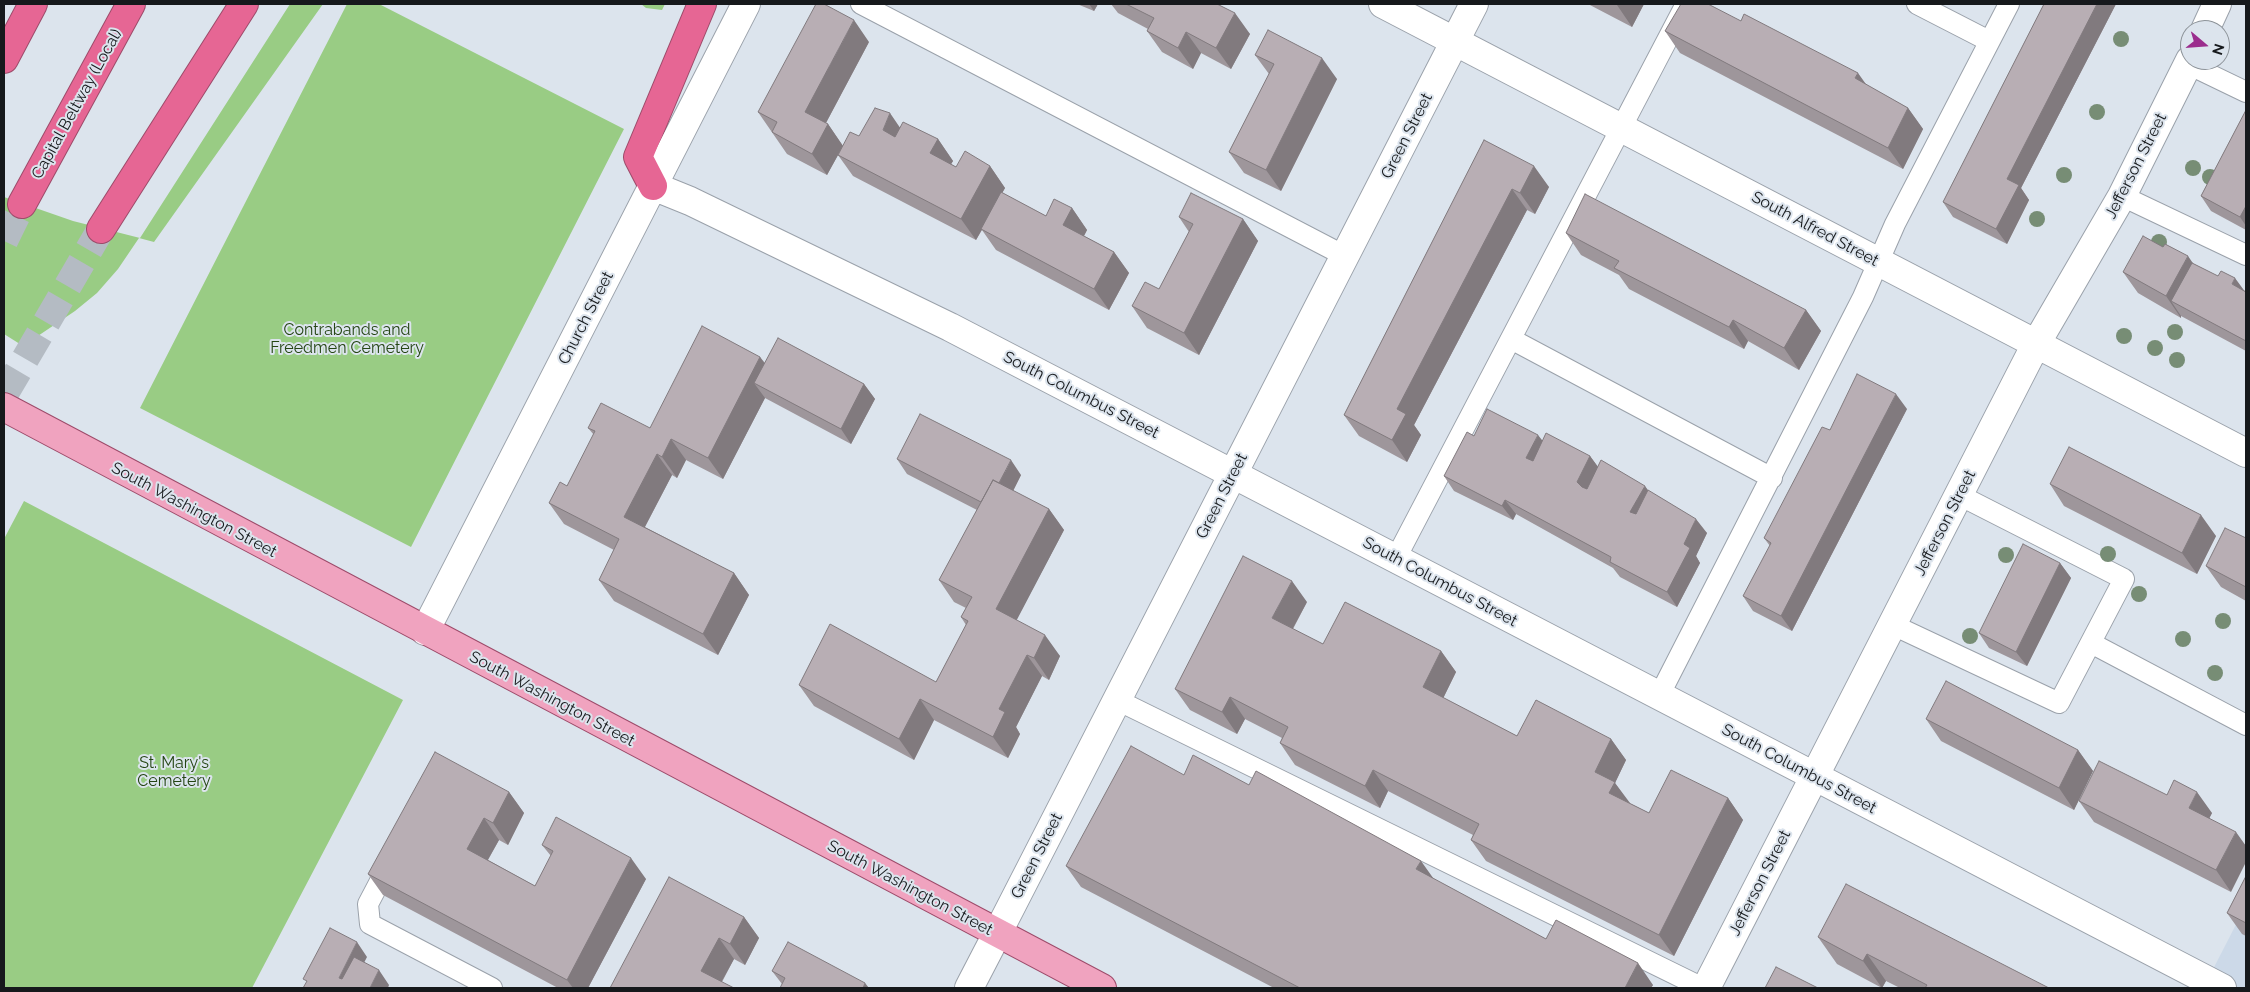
<!DOCTYPE html>
<style>
body{margin:0}
#map{position:relative;width:2250px;height:992px;overflow:hidden;background:#dce4ed;font-family:Raleway,sans-serif}
canvas{display:block}
.frame{position:absolute;inset:0;border:5px solid #16191c;pointer-events:none}
.north{position:absolute;left:2180px;top:20px;width:50px;height:50px;box-sizing:border-box;background:#dce4ed;border:1px solid #8d9399;border-radius:50%;rotate:108deg;font-size:14px;font-weight:700;line-height:20px;text-align:center;color:#16191c}
.north::after{content:'';display:block;margin:auto;width:18px;height:22px;background:#9b2d8d;clip-path:polygon(50% 0,100% 100%,50% 72%,0 100%)}
</style>
<div id="map">
<canvas width="2250" height="992"></canvas>
<div class="frame"></div>
<div class="north">N</div>
</div>
<script>
const ctx = document.querySelector('canvas').getContext('2d');
ctx.lineJoin = 'round';
function fillPath(path, color) {
  ctx.fillStyle = color;
  ctx.fill(path, 'evenodd');
}
function shape(rows) {
  const path = new Path2D();
  for (const r of rows) {
    path.moveTo(r[0], r[1]);
    for (let i = 2; i < r.length; i += 2) path.lineTo(r[i], r[i + 1]);
  }
  return path;
}
function trace(path, color, width, dash) {
  ctx.strokeStyle = color;
  ctx.lineWidth = width;
  ctx.lineCap = dash ? 'butt' : 'round';
  ctx.setLineDash(dash || []);
  ctx.stroke(path);
}
function drawText(font, color, halo, rows, align = 'center') {
  ctx.font = font + ' Raleway,sans-serif';
  ctx.lineWidth = 4;
  ctx.setLineDash([]);
  ctx.textBaseline = 'middle';
  ctx.strokeStyle = halo;
  ctx.fillStyle = color;
  for (const [text, x, y, turn = 0] of rows) {
    ctx.save();
    ctx.translate(x, y);
    ctx.rotate((+turn || 0) * Math.PI / 180);
    ctx.textAlign = isNaN(turn) ? turn : align;
    if (halo) ctx.strokeText(text, 0, 0);
    ctx.fillText(text, 0, 0);
    ctx.restore();
  }
}
fillPath(shape([
 [2246,905,2246,988,2225,988,2208,979]
]), '#ccd9e8');
fillPath(shape([
 [290,4,323,4,154,242,139,238,118,269,97,293,75,311,23,346,4,334,4,197,73,221,140,238],
 [347,4,379,4,624,129,411,547,140,408],
 [641,4,665,4,662,10,646,8],
 [24,501,403,700,252,988,4,988,4,539]
]), '#99cc84');
trace(shape([
 [4,241,22,204],
 [4,395,101,229]
]), '#b4bbc3', 28, [28, 14]);
const lane = shape([
 [861,4,1345,256],
 [1917,4,1989,41],
 [2188,64,2246,92],
 [2122,196,2246,255],
 [1511,339,1772,478],
 [1396,558,1686,4],
 [1893,625,2059,703,2124,579,1959,495],
 [2091,643,2246,725],
 [1659,696,1863,297,1895,224,2009,4],
 [1117,700,1703,988],
 [389,864,368,904,370,924,492,988]
]);
const street = shape([
 [1383,4,2246,453],
 [2205,30,2217,4],
 [653,186,690,201,950,327,2222,988],
 [425,631,746,4],
 [997,934,1474,4],
 [1706,988,2036,344,2122,196,2190,60]
]);
const secondary = shape([
 [969,988,997,934]
]);
const primary = shape([
 [4,407,1102,988]
]);
const highway = shape([
 [4,59,33,4],
 [653,186,638,157,702,4],
 [22,204,131,4],
 [101,229,244,4]
]);
trace(lane, '#9aa1aa', 22);
trace(street, '#9aa1aa', 30);
trace(secondary, '#9aa1aa', 30);
trace(primary, '#9d4b6a', 30);
trace(highway, '#9d4b6a', 30);
trace(lane, '#fff', 20);
trace(street, '#fff', 28);
trace(secondary, '#fff', 28);
trace(primary, '#f0a3bf', 28);
trace(highway, '#e66694', 28);
ctx.fillStyle = '#778d75';
for (const [x, y] of [
 [2121,39],
 [2097,112],
 [2193,168],
 [2064,175],
 [2210,177],
 [2037,219],
 [2159,242],
 [2175,332],
 [2124,336],
 [2155,348],
 [2177,360],
 [2108,554],
 [2006,555],
 [2139,594],
 [2223,621],
 [1970,636],
 [2183,639],
 [2215,673]
]) {
  ctx.beginPath();
  ctx.arc(x, y, 8, 0, 2 * Math.PI);
  ctx.fill();
}
fillPath(shape([
 [1077,4,1098,4,1094,11],
 [1111,4,1217,4,1250,34,1231,69,1201,53,1193,69,1162,52,1147,31,1148,29,1118,13],
 [1588,4,1644,4,1632,27],
 [2044,4,2116,4,2021,188,2029,200,2007,244,1953,217,1943,202],
 [1741,21,1865,84,1908,108,1923,129,1903,169,1680,53,1665,31],
 [869,42,826,123,828,124,843,146,827,175,787,154,758,112],
 [1255,55,1337,79,1281,191,1244,173,1229,152,1269,74],
 [2246,110,2246,230,2211,211,2201,196],
 [900,127,938,139,953,161,951,164,956,167,990,166,1005,188,1002,193,1046,216,1072,208,1087,230,1084,236,1114,252,1129,273,1109,310,996,250,982,230,976,240,853,176,838,155,859,136],
 [1484,140,1549,187,1535,214,1527,210,1414,425,1421,435,1407,462,1359,436,1344,415],
 [1179,217,1243,219,1258,241,1199,355,1147,328,1132,306,1159,289,1189,232],
 [1566,233,1806,310,1821,331,1799,370,1748,341,1744,349,1629,289,1619,275,1581,255],
 [2192,263,2246,292,2246,351,2181,316,2181,318,2138,293,2123,272],
 [760,357,765,363,864,384,875,399,851,444,765,398,723,479,686,460,677,478,672,475,645,527,734,573,749,595,718,655,614,601,599,580,614,550,564,524,549,503,567,486,594,435,588,428,650,428],
 [1907,409,1792,631,1753,611,1743,596,1770,546,1764,538,1830,430],
 [1474,436,1543,441,1590,456,1598,467,1649,491,1707,533,1696,556,1700,563,1677,607,1620,577,1613,568,1516,514,1513,520,1454,491,1444,476],
 [897,459,1021,475,1013,491,1049,509,1064,530,1016,620,1060,656,1049,680,1042,676,1016,727,1020,734,1008,758,934,720,914,760,814,706,799,685,936,682,966,625,961,617,966,608,954,602,939,580,977,510,907,474],
 [2050,484,2216,536,2197,574,2064,506],
 [2246,538,2246,601,2221,587,2206,566],
 [2060,563,2071,578,2027,666,1989,648,1979,633],
 [1307,602,1293,629,1323,644,1441,651,1456,672,1443,698,1517,736,1611,739,1626,760,1615,783,1629,803,1649,813,1728,798,1743,820,1674,956,1486,861,1471,840,1473,835,1388,791,1380,808,1295,765,1280,743,1282,738,1245,719,1237,734,1190,710,1175,689],
 [1926,719,2078,750,2093,771,2074,810,1941,741],
 [1184,775,1249,785,1432,878,1546,939,1653,985,1651,988,1274,988,1081,887,1066,866],
 [509,792,524,813,508,845,499,840,488,860,535,886,551,856,542,845,646,879,588,988,558,988,383,895,368,874],
 [2167,795,2212,813,2209,818,2231,892,2094,822,2079,801],
 [2246,876,2246,936,2242,934,2227,913],
 [744,917,759,938,745,965,734,959,722,982,610,988],
 [1818,937,2049,988,1900,988,1886,981,1882,988,1837,964],
 [772,971,869,988,782,984]
]), '#9e969b');
fillPath(shape([
 [1089,4,1098,4,1094,11],
 [1618,4,1644,4,1632,27,1617,5],
 [2097,4,2116,4,2021,188,2029,200,2007,244,1996,229,2007,179],
 [1235,13,1250,34,1231,69,1216,48],
 [854,20,869,42,820,134,805,112],
 [1186,32,1201,53,1193,69,1178,48],
 [1322,58,1337,79,1281,191,1266,170],
 [1858,73,1873,94,1855,78],
 [1908,108,1923,129,1903,169,1888,148],
 [890,113,905,135,898,151,883,130],
 [828,124,843,146,827,175,812,154],
 [938,139,953,161,945,174,930,153],
 [990,166,1005,188,976,240,961,219],
 [1534,166,1549,187,1535,214,1520,193],
 [1512,189,1527,210,1414,425,1421,435,1407,462,1392,440,1397,409],
 [2246,206,2246,226,2240,217],
 [1072,208,1087,230,1078,247,1063,225],
 [1243,219,1258,241,1199,355,1184,333],
 [1114,252,1129,273,1109,310,1094,289],
 [2188,256,2203,278,2171,301,2181,316,2181,318,2166,296],
 [2235,278,2246,293,2232,284],
 [1806,310,1821,331,1799,370,1784,348],
 [1733,320,1748,341,1744,349,1729,327],
 [760,357,775,378,754,383,765,398,723,479,708,458],
 [864,384,875,399,851,444,841,429],
 [1896,394,1907,409,1792,631,1781,616],
 [1538,435,1549,449,1537,473,1526,458],
 [671,439,686,460,677,478,662,457],
 [657,454,672,475,639,538,624,517],
 [1590,456,1601,471,1588,497,1577,482],
 [1011,460,1021,475,998,521,988,506],
 [1645,486,1656,501,1640,527,1630,512],
 [1505,500,1516,514,1513,520,1502,506],
 [1049,509,1064,530,1011,631,996,609],
 [2201,515,2216,536,2197,574,2182,553],
 [1696,519,1707,533,1696,556,1700,563,1677,607,1667,592,1684,544],
 [2060,563,2071,578,2027,666,2016,652],
 [734,573,749,595,718,655,703,634],
 [1292,581,1307,602,1287,639,1272,618],
 [1045,635,1060,656,1049,680,1034,658],
 [1441,651,1456,672,1438,709,1423,687],
 [1027,655,1042,676,1016,727,1020,734,1008,758,993,737,999,709],
 [1230,697,1245,719,1237,734,1222,712],
 [920,699,934,720,914,760,899,739],
 [1611,739,1626,760,1615,783,1630,803,1624,814,1595,772],
 [2078,750,2093,771,2074,810,2059,788],
 [1373,770,1388,791,1380,808,1365,786],
 [509,792,524,813,508,845,493,823],
 [2197,792,2212,813,2204,829,2189,808],
 [1728,798,1743,820,1674,956,1659,935],
 [484,818,499,840,482,870,467,849],
 [2236,832,2246,846,2246,862,2231,892,2216,870],
 [631,858,646,879,588,988,573,988,567,980],
 [1421,861,1436,882,1416,869],
 [744,917,759,938,745,965,730,944],
 [719,938,734,959,718,988,701,971],
 [357,942,367,957,351,988,339,978],
 [1867,954,1886,981,1882,988,1863,961],
 [1638,963,1653,985,1651,988,1625,988],
 [379,970,389,985,388,988,370,988],
 [865,983,869,988,863,988]
]), '#817a7e');
const building = shape([
 [816,4,824,4,854,20,805,112,828,124,812,154,772,132,777,122,758,112,816,4],
 [1126,4,1217,4,1235,13,1216,48,1186,32,1178,48,1147,31,1154,18,1126,4],
 [1681,4,1708,4,1741,21,1744,14,1858,73,1855,78,1908,108,1888,148,1665,31,1681,4],
 [2044,4,2097,4,2007,179,2019,185,1996,229,1943,202,2044,4],
 [1268,30,1322,58,1266,170,1229,152,1274,64,1255,55,1268,30],
 [875,108,890,113,883,130,895,137,903,122,938,139,930,153,956,167,965,151,990,166,961,219,838,155,850,132,859,136,875,108],
 [2246,110,2246,206,2240,217,2201,196,2246,110],
 [1484,140,1534,166,1520,193,1512,189,1397,409,1406,414,1392,440,1344,415,1484,140],
 [1001,192,1046,216,1054,199,1072,208,1063,225,1114,252,1094,289,981,229,1001,192],
 [1191,193,1243,219,1184,333,1132,306,1145,282,1159,289,1193,224,1179,217,1191,193],
 [1585,194,1806,310,1784,348,1733,320,1729,327,1614,268,1619,261,1566,233,1585,194],
 [2143,236,2163,247,2165,244,2188,256,2166,296,2123,272,2143,236],
 [2192,263,2218,276,2221,271,2235,278,2232,284,2246,292,2246,341,2171,301,2192,263],
 [702,326,760,357,708,458,671,439,662,457,657,454,624,517,734,573,703,634,599,580,619,539,549,503,560,482,567,486,595,431,588,428,601,403,650,428,702,326],
 [778,338,864,384,841,429,754,383,778,338],
 [1857,374,1896,394,1781,616,1743,596,1771,543,1764,538,1822,427,1830,430,1857,374],
 [1487,409,1538,435,1526,458,1533,461,1546,433,1590,456,1577,482,1582,487,1587,489,1601,460,1645,486,1630,512,1636,514,1648,490,1696,519,1684,544,1690,548,1667,592,1610,562,1611,557,1505,500,1502,506,1444,476,1467,432,1474,436,1487,409],
 [920,414,1011,460,999,483,993,480,981,502,897,459,920,414],
 [2069,447,2201,515,2182,553,2050,484,2069,447],
 [993,480,1049,509,996,609,1045,635,1034,658,1027,655,999,709,1005,712,993,737,920,699,899,739,799,685,830,624,936,682,968,621,961,617,972,597,939,580,993,480],
 [2225,528,2246,538,2246,587,2206,566,2225,528],
 [2023,544,2060,563,2016,652,1979,633,2023,544],
 [1243,556,1292,581,1272,618,1323,644,1345,602,1441,651,1423,687,1517,736,1536,700,1611,739,1595,772,1615,782,1609,793,1649,813,1671,770,1728,798,1659,935,1471,840,1479,824,1373,770,1365,786,1280,743,1288,727,1230,697,1222,712,1175,689,1243,556],
 [1946,681,2078,750,2059,788,1926,719,1946,681],
 [1131,746,1184,775,1193,755,1249,785,1256,771,1421,861,1416,869,1546,939,1556,920,1638,963,1625,988,1300,988,1066,866,1131,746],
 [435,752,509,792,493,823,484,818,467,849,535,886,553,851,542,845,556,817,631,858,567,980,368,874,435,752],
 [2099,761,2167,795,2174,780,2197,792,2189,808,2236,832,2216,870,2079,801,2099,761],
 [2246,876,2246,923,2227,913,2246,876],
 [669,877,744,917,730,944,719,938,701,971,734,988,610,988,669,877],
 [1846,884,2049,988,1925,988,1927,985,1867,954,1863,961,1818,937,1846,884],
 [330,928,357,942,339,978,342,979,354,957,379,970,370,988,303,988,307,981,303,979,330,928],
 [788,942,865,983,863,988,780,988,785,978,772,971,788,942],
 [1776,967,1818,988,1765,988,1776,967]
]);
fillPath(building, '#b8aeb4');
trace(building, '#817a7e', 1);
drawText('16px', '#16191c', '#dce4ed', [
 ["Capital Beltway (Local)",77,104,-61],
 ["Green Street",1407,136,-63],
 ["Jefferson Street",2136,166,-63],
 ["South Alfred Street",1815,229,28],
 ["Church Street",586,318,-63],
 ["South Columbus Street",1081,395,27],
 ["Green Street",1222,496,-63],
 ["South Washington Street",194,510,28],
 ["Jefferson Street",1945,523,-63],
 ["South Columbus Street",1440,582,28],
 ["South Washington Street",552,699,28],
 ["South Columbus Street",1799,769,28],
 ["Green Street",1037,856,-63],
 ["Jefferson Street",1760,883,-63],
 ["South Washington Street",910,888,28]
]);
drawText('16px', '#244513', '#dce4ed', [
 ["Contrabands and",347,330],
 ["Freedmen Cemetery",347,348],
 ["St. Mary's",174,763],
 ["Cemetery",174,781]
]);
</script>
